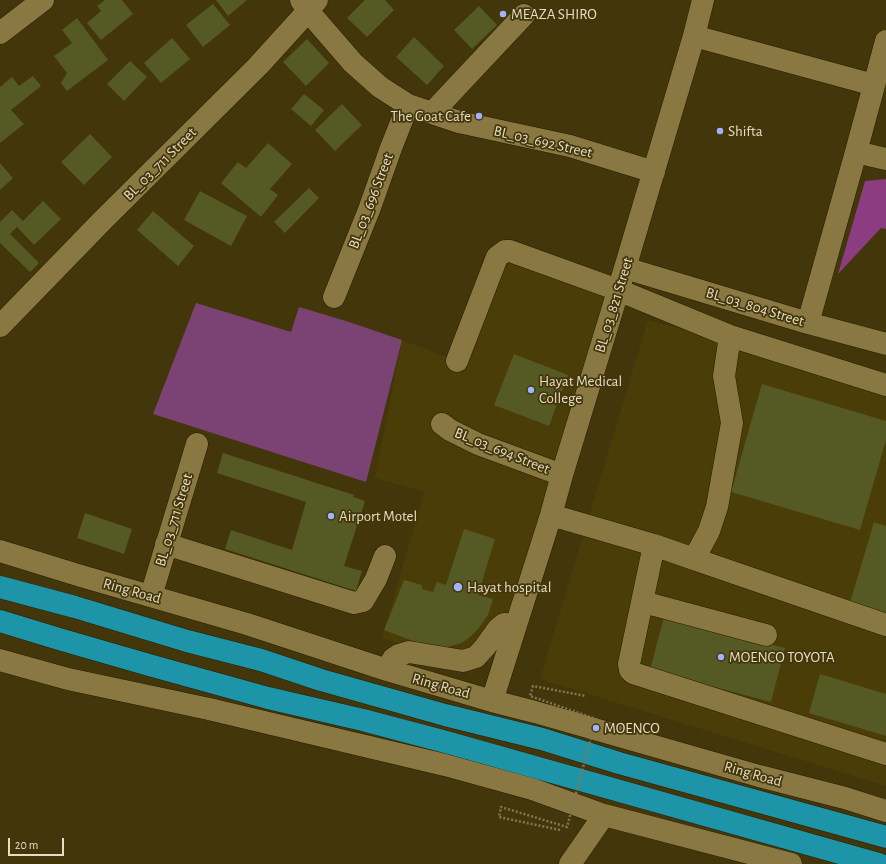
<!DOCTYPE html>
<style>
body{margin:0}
#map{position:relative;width:886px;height:864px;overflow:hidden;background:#43360b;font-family:"Alegreya Sans",sans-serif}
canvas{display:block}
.scale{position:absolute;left:8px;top:838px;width:56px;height:18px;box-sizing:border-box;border:2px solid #e6ddc2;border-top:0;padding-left:5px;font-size:12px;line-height:14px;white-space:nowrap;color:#e6ddc2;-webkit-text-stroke:3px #43360b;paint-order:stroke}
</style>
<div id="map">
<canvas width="886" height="864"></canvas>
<div class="scale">20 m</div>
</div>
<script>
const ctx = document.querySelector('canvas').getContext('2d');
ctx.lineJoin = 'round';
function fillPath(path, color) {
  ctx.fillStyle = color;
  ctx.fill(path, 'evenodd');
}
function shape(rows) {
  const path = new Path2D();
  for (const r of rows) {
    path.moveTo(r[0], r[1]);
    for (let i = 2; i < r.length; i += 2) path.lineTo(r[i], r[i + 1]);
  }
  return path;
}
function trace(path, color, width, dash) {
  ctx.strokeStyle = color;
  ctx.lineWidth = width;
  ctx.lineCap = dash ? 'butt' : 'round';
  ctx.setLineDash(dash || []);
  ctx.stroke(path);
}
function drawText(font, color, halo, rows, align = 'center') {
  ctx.font = font + ' "Alegreya Sans",sans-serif';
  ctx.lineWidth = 3.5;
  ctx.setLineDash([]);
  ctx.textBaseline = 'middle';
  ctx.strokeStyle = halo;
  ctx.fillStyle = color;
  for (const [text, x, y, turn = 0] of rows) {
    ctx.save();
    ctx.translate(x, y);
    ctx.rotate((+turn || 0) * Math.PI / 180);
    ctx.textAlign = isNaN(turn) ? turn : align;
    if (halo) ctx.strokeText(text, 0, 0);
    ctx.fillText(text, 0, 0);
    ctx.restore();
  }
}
fillPath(shape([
 [505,251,605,293,518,596,500,649,489,662,382,639,424,492,375,478,402,340,457,361],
 [648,320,886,386,886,786,540,679]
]), '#4b3d08');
fillPath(shape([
 [196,303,291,332,299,307,346,321,402,340,366,482,153,414]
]), '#7b4373');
fillPath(shape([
 [886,179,886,229,881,228,838,274,865,181]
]), '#8c3d81');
fillPath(shape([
 [105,0,122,0,133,14,101,40,87,23,101,11,97,6],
 [216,0,247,0,228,16],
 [365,0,385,0,394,10,367,37,347,18],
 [213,4,230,25,203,47,186,25],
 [479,6,497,25,472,49,454,30],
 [77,18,108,60,67,91,61,83,67,73,54,56,72,43,62,30],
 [414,37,444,66,427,85,396,57],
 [172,38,190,59,161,83,144,63],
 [307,39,329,63,306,86,283,62],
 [130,61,147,77,124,101,107,84],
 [33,76,41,86,11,110,24,124,0,143,0,87,12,77,19,86],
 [304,94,324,110,311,126,291,109],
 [342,104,362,125,335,151,315,130],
 [90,134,112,157,84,185,61,162],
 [268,143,292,164,270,189,278,195,261,217,221,183,238,162,246,168],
 [0,163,13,178,0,190],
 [309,188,319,198,285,233,274,222],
 [200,191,247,216,231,246,184,220],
 [43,201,61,219,34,245,17,227,10,234,39,263,30,272,0,243,0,222,12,210,23,221],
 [153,211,194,246,178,266,137,230],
 [514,354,568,375,549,426,494,405],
 [762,384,886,421,886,440,860,530,731,492],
 [223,453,354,495,353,497,365,501,344,566,362,571,356,591,225,549,231,530,292,550,306,502,217,473],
 [85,513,132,529,124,554,77,538],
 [874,522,886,526,886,618,849,606],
 [464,529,495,539,478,595,493,599,488,615,478,629,471,636,462,643,447,647,438,648,429,647,384,630,404,580,422,585,422,589,433,592,437,582,446,585],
 [664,617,785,648,771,702,650,670],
 [820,674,886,694,886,736,809,713]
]), '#555923');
const minor = shape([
 [301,0,308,11,353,63,380,87,408,105,459,122,570,146,654,172],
 [0,33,43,0],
 [694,36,874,85],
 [432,113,524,15],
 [856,152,886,159],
 [625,268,808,323,886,344],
 [334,297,369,210,391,148,408,105],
 [808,323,856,152,886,41],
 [0,326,101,222,258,66,308,11,317,0],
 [457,361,497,257,505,251,510,251,618,290,730,336,886,385],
 [442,424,450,430,478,444,562,475],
 [551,515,654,545,694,559,709,531,717,507,732,423,724,376,730,336],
 [166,544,354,603,363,601,376,579,385,556],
 [654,545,629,664,630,670,633,673,861,746,886,754],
 [0,551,81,576,247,624,387,670,492,701,535,712,759,776,845,798,886,811],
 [694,559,886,625],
 [151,596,197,444],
 [643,602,766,635],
 [0,660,68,679,209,709,445,765,532,789,604,815,791,864],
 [387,670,393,659,399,655,409,652,463,661,476,657,485,647,498,629,504,624,516,625],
 [492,701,551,515,562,475,625,268,694,36,703,0],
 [570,864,604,815]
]);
const highway = shape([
 [0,587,75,607,187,641,261,660,321,680,445,715,542,739,619,763,886,837],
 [0,621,59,639,149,665,268,698,363,720,446,742,879,864]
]);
trace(minor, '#261e02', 23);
trace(highway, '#261e02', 23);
trace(minor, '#897841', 22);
trace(highway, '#1e94a8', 22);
trace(shape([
 [560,830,499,817,501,807,567,827,596,719,530,696,533,686,586,696]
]), '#837753', 2.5, [2, 2]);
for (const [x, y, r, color] of [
 [503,14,4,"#a0b3fd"],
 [479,116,4,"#a0b3fd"],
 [720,131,4,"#a0b3fd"],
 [531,390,4,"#a0b3fd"],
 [331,516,4,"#a0b3fd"],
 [458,587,5,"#a0b3fd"],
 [721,657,4,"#a0b3fd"],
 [596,728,4,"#a0b3fd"]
]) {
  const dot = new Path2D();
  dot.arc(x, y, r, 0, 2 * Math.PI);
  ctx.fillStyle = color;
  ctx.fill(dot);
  trace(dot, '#43360b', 1.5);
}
drawText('15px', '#e6ddc2', '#43360b', [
 ["MEAZA SHIRO",511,14],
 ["The Goat Cafe",471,116,"right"],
 ["Shifta",728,131],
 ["Hayat Medical",539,381],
 ["College",539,398],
 ["Airport Motel",339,516],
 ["Hayat hospital",467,587],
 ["MOENCO TOYOTA",729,657],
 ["MOENCO",604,728]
], 'left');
drawText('15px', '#e6ddc2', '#43360b', [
 ["BL_03_692 Street",543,142,13],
 ["BL_03_711 Street",160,164,-45],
 ["BL_03_696 Street",371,201,-69],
 ["BL_03_821 Street",614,305,-73],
 ["BL_03_804 Street",755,307,17],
 ["BL_03_694 Street",502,451,22],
 ["BL_03_711 Street",174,520,-73],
 ["Ring Road",132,591,16],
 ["Ring Road",441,686,16],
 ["Ring Road",753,774,16]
]);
</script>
